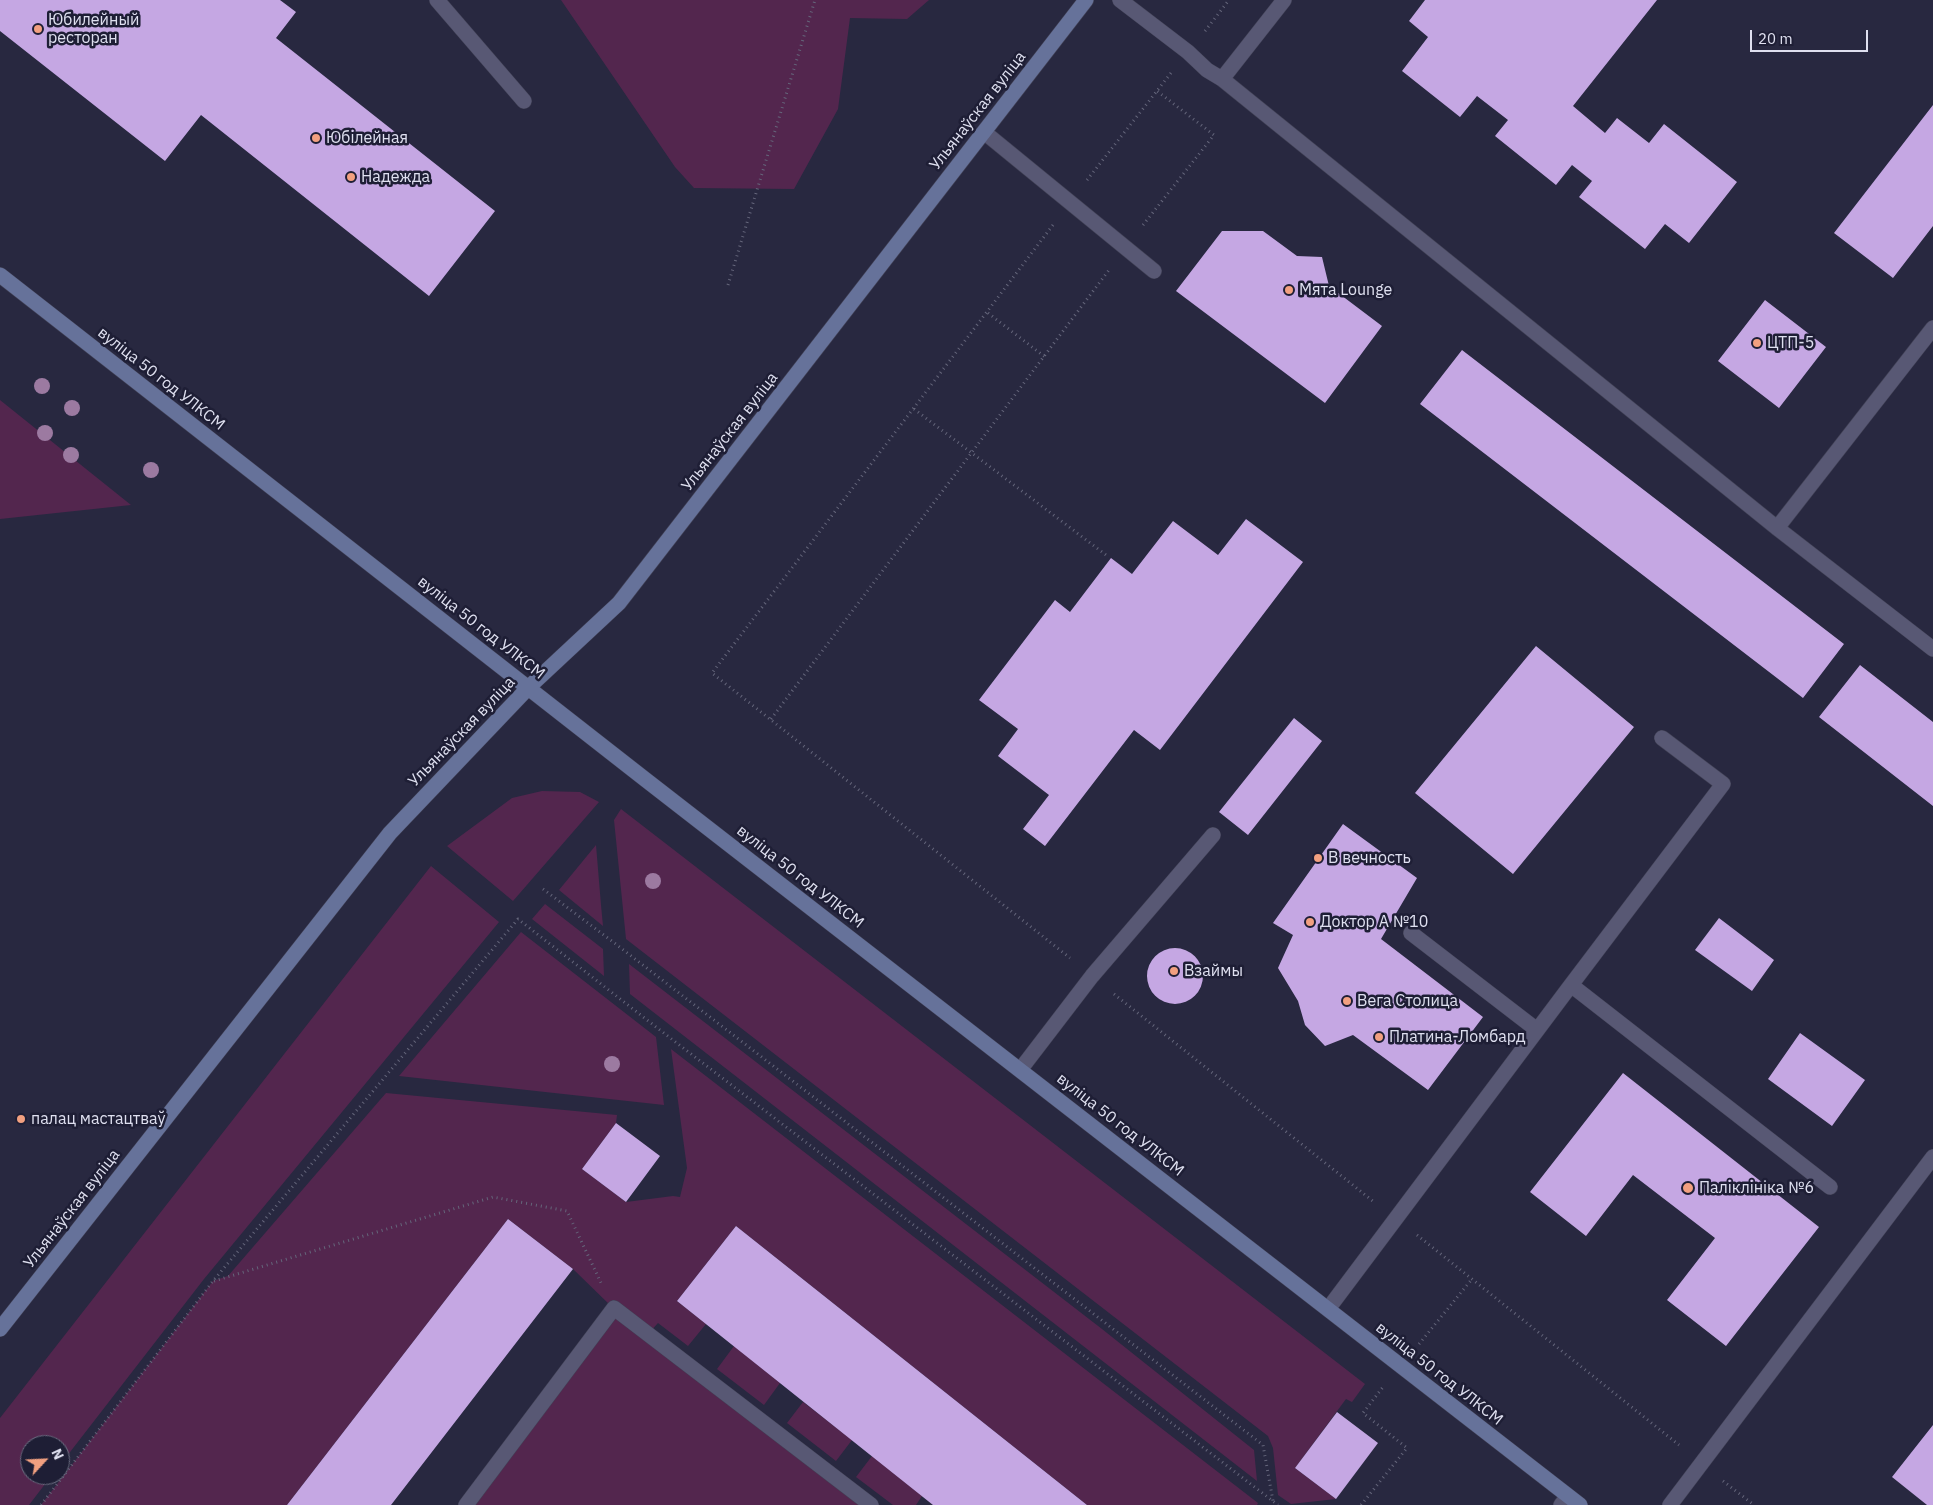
<!DOCTYPE html>
<meta charset="utf-8">
<style>
body{margin:0}
#map{position:relative;width:1933px;height:1505px;overflow:hidden;background:#282840;font-family:"IBM Plex Sans",sans-serif}
canvas{display:block}
.north{position:absolute;left:20px;top:1435px;width:50px;height:50px;box-sizing:border-box;background:#1e1e35;border:1px solid #6b6c80;border-radius:50%;rotate:65deg;font-size:14px;font-weight:700;line-height:20px;text-align:center;color:#dfe0f0}
.north::after{content:'';display:block;margin:auto;width:18px;height:22px;background:#f2a080;clip-path:polygon(50% 0,100% 100%,50% 72%,0 100%)}
.scale{position:absolute;left:1750px;top:30px;width:118px;height:22px;box-sizing:border-box;border:2px solid #dfe0f0;border-top:0;padding-left:6px;font-size:15px;line-height:18px;white-space:nowrap;color:#dfe0f0;-webkit-text-stroke:4px #1e1e35;paint-order:stroke}
</style>
<div id="map">
<canvas width="1933" height="1505"></canvas>
<div class="north">N</div>
<div class="scale">20 m</div>
</div>
<script>
const ctx = document.querySelector('canvas').getContext('2d');
ctx.lineJoin = 'round';
function fillPath(path, color) {
  ctx.fillStyle = color;
  ctx.fill(path, 'evenodd');
}
function shape(rows) {
  const path = new Path2D();
  for (const r of rows) {
    if (r.length === 3) {
      path.moveTo(r[0] + r[2], r[1]);
      path.arc(r[0], r[1], r[2], 0, 2 * Math.PI);
      continue;
    }
    path.moveTo(r[0], r[1]);
    for (let i = 2; i < r.length; i += 2) path.lineTo(r[i], r[i + 1]);
  }
  return path;
}
function trace(path, color, width, dash) {
  ctx.strokeStyle = color;
  ctx.lineWidth = width;
  ctx.lineCap = dash ? 'butt' : 'round';
  ctx.setLineDash(dash || []);
  ctx.stroke(path);
}
function drawText(font, color, halo, rows, align = 'center') {
  ctx.font = font + ' "IBM Plex Sans",sans-serif';
  ctx.lineWidth = 5;
  ctx.setLineDash([]);
  ctx.textBaseline = 'middle';
  ctx.strokeStyle = halo;
  ctx.fillStyle = color;
  for (const [text, x, y, turn = 0] of rows) {
    ctx.save();
    ctx.translate(x, y);
    ctx.rotate((+turn || 0) * Math.PI / 180);
    ctx.textAlign = isNaN(turn) ? turn : align;
    if (halo) ctx.strokeText(text, 0, 0);
    ctx.fillText(text, 0, 0);
    ctx.restore();
  }
}
fillPath(shape([
 [561,0,929,0,907,19,850,18,838,109,794,189,694,188,675,167],
 [0,400,131,505,0,519],
 [542,791,580,792,599,802,513,901,447,846,512,798],
 [621,809,1365,1384,1352,1402,1346,1399,1295,1468,1336,1499,1291,1504,1278,1495,1273,1448,1268,1436,626,939,614,820],
 [596,845,601,905,603,926,559,890],
 [431,866,499,922,204,1279,60,1465,60,1445,30,1445,30,1475,52,1475,29,1505,0,1505,0,1418],
 [545,904,603,949,604,976,532,919],
 [521,932,656,1037,664,1105,399,1076],
 [629,964,1102,1329,1254,1450,1257,1481,630,994],
 [671,1049,1258,1503,1257,1505,1087,1505,736,1226,677,1301,706,1324,688,1346,658,1323,648,1334,871,1505,466,1505,613,1308,573,1269,508,1219,287,1505,41,1505,213,1281,228,1276,386,1093,617,1115,616,1123,582,1169,626,1202,673,1196,680,1197,687,1168],
 [734,1346,780,1383,764,1405,717,1369],
 [803,1402,852,1440,836,1461,787,1423],
 [872,1456,922,1496,916,1505,893,1505,856,1477]
]), '#53264e');
fillPath(shape([
 [0,0,280,0,296,12,276,38,495,211,429,296,201,115,165,161,0,31],
 [1425,0,1657,0,1573,106,1605,133,1617,118,1649,143,1664,124,1737,182,1689,243,1665,224,1645,249,1579,197,1592,181,1572,165,1556,185,1495,136,1508,120,1477,96,1460,117,1402,71,1428,37,1409,21],
 [1933,105,1933,226,1893,278,1834,233],
 [1222,231,1263,231,1297,256,1322,257,1329,286,1382,326,1325,403,1176,291],
 [1765,300,1826,347,1779,408,1718,361],
 [1462,350,1844,644,1803,698,1420,404],
 [1246,519,1303,562,1160,750,1134,730,1045,846,1023,829,1049,795,998,756,1018,729,979,700,1055,600,1070,612,1111,558,1132,574,1173,521,1218,555],
 [1536,646,1634,727,1513,874,1415,793],
 [1860,665,1933,722,1933,806,1819,717],
 [1294,718,1322,741,1248,835,1219,812],
 [1343,824,1417,878,1381,939,1483,1017,1428,1090,1353,1035,1325,1046,1305,1025,1298,1001,1278,968,1293,935,1273,923],
 [1719,918,1774,960,1752,991,1695,950],
 [1175,976,28],
 [1800,1033,1865,1080,1832,1126,1768,1079],
 [1623,1073,1819,1227,1726,1346,1667,1300,1715,1238,1633,1175,1586,1236,1530,1192],
 [616,1123,660,1156,626,1202,582,1169],
 [508,1219,573,1269,391,1505,287,1505],
 [736,1226,1087,1505,933,1505,677,1301],
 [1337,1412,1378,1443,1336,1499,1295,1468],
 [1933,1425,1933,1505,1927,1505,1892,1477]
]), '#c5a7e3');
const lane = shape([
 [437,0,524,101],
 [1120,0,1188,52,1207,70,1222,79,1777,528,1933,649],
 [1222,79,1284,0],
 [984,132,1154,271],
 [1777,528,1933,328],
 [1411,933,1537,1030],
 [1571,985,1723,784,1662,738],
 [1020,1070,1092,976,1213,835],
 [1328,1309,1571,985,1830,1187],
 [466,1505,614,1308,871,1505],
 [1561,1505,1568,1496],
 [1670,1505,1933,1157]
]);
const secondary = shape([
 [0,275,646,780,1580,1505],
 [0,1329,390,833,529,687,619,603,1086,0]
]);
trace(lane, '#424256', 16);
trace(secondary, '#424256', 16);
trace(shape([
 [1205,31,1229,0],
 [1087,180,1171,73],
 [1053,225,712,673,1070,958],
 [1143,225,1214,135,1157,91],
 [728,285,815,0],
 [988,313,1045,357],
 [914,409,1106,555],
 [771,719,1109,270],
 [543,889,617,945,1263,1445,1273,1501],
 [1114,994,1374,1202],
 [1417,1235,1679,1445],
 [214,1281,493,1197,567,1211,602,1285],
 [1419,1344,1472,1279],
 [1723,1481,1754,1505],
 [41,1505,213,1281,518,919,656,1027,1278,1505],
 [1361,1505,1407,1448,1363,1413,1383,1387]
]), '#65667b', 3, [1, 4]);
trace(lane, '#585874', 15);
trace(secondary, '#66729a', 15);
ctx.fillStyle = '#9c7aa1';
for (const [x, y] of [
 [42,386],
 [72,408],
 [45,433],
 [71,455],
 [151,470],
 [653,881],
 [612,1064]
]) {
  ctx.beginPath();
  ctx.arc(x, y, 8, 0, 2 * Math.PI);
  ctx.fill();
}
for (const [x, y, r, color] of [
 [38,29,5,"#f2a080"],
 [316,138,5,"#f2a080"],
 [351,177,5,"#f2a080"],
 [1289,290,5,"#f2a080"],
 [1757,343,5,"#f2a080"],
 [1318,858,5,"#f2a080"],
 [1310,922,5,"#f2a080"],
 [1174,971,5,"#f2a080"],
 [1347,1001,5,"#f2a080"],
 [1379,1037,5,"#f2a080"],
 [21,1119,5,"#f2a080"],
 [1688,1188,6,"#f2a080"]
]) {
  const dot = new Path2D();
  dot.arc(x, y, r, 0, 2 * Math.PI);
  ctx.fillStyle = color;
  ctx.fill(dot);
  trace(dot, '#1e1e35', 2);
}
drawText('16px', '#dfe0f0', '#1e1e35', [
 ["Юбилейный",48,20],
 ["ресторан",48,38],
 ["Юбілейная",326,138],
 ["Надежда",361,177],
 ["Мята Lounge",1299,290],
 ["ЦТП-5",1767,343],
 ["В вечность",1328,858],
 ["Доктор А №10",1320,922],
 ["Взаймы",1184,971],
 ["Вега Столица",1357,1001],
 ["Платина-Ломбард",1389,1037],
 ["палац мастацтваў",31,1119],
 ["Паліклініка №6",1699,1188]
], 'left');
drawText('16px', '#dfe0f0', '#1e1e35', [
 ["Ульянаўская вуліца",978,111,-52],
 ["вуліца 50 год УЛКСМ",161,379,38],
 ["Ульянаўская вуліца",730,432,-52],
 ["вуліца 50 год УЛКСМ",481,628,38],
 ["Ульянаўская вуліца",462,732,-46],
 ["вуліца 50 год УЛКСМ",800,877,38],
 ["вуліца 50 год УЛКСМ",1120,1125,38],
 ["Ульянаўская вуліца",72,1209,-52],
 ["вуліца 50 год УЛКСМ",1439,1374,38]
]);
</script>
